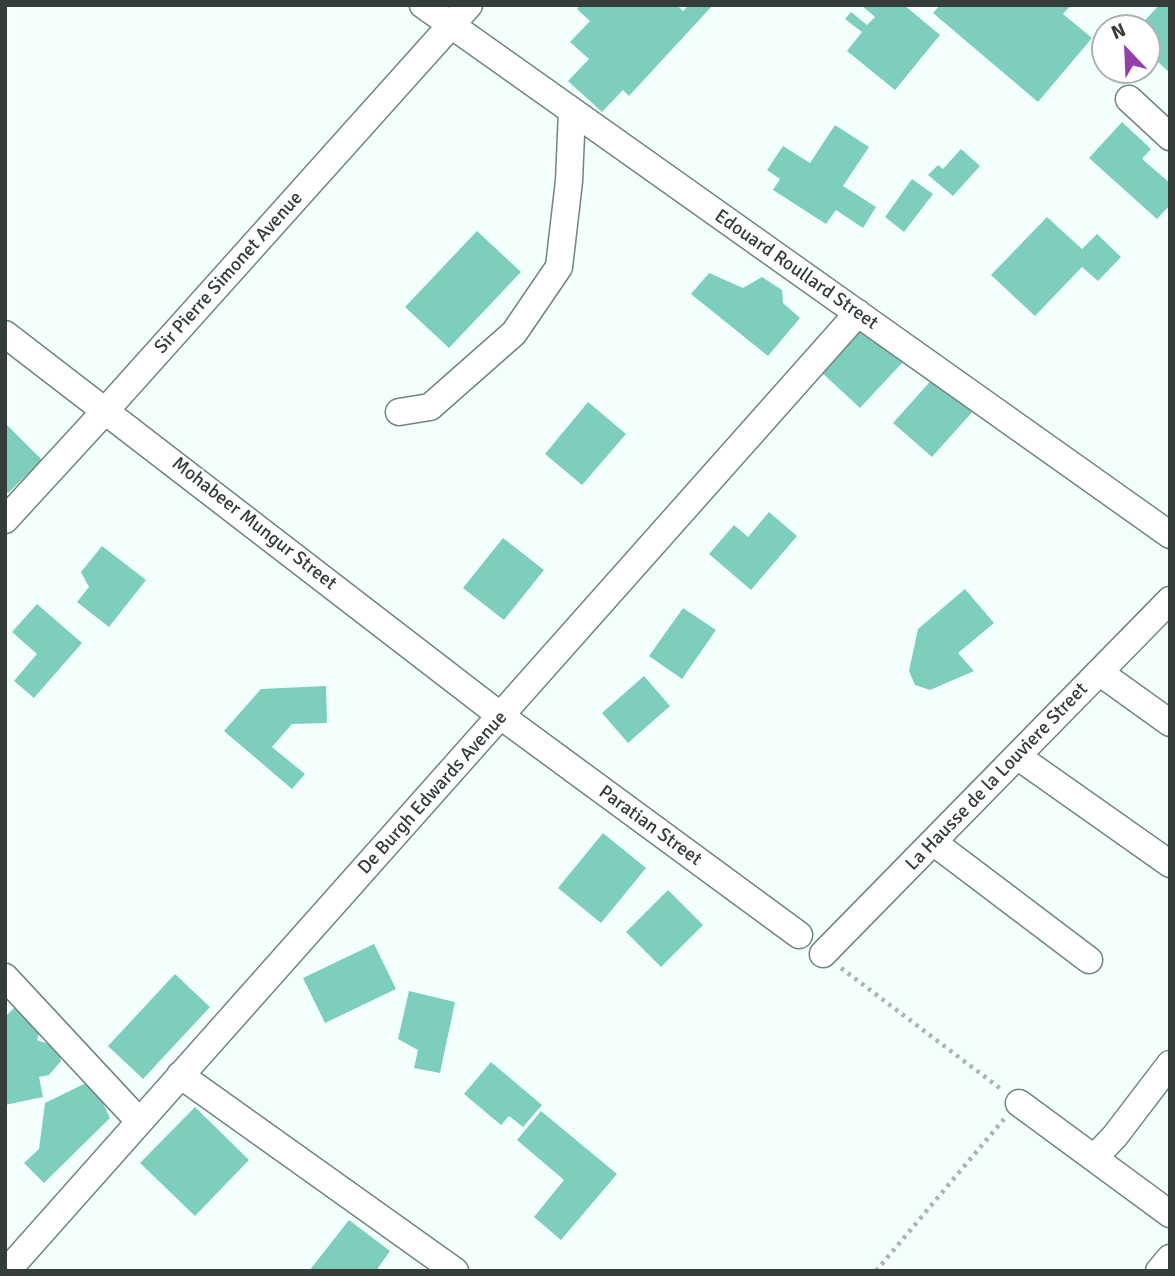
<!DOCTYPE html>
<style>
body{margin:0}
#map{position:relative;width:1175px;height:1276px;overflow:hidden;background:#f2fffc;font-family:Signika,sans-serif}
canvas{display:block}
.frame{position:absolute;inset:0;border:7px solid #353d3b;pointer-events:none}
.north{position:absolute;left:1091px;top:14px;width:70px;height:70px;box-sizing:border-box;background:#fff;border:2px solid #aeb1b1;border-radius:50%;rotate:337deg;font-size:19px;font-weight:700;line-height:28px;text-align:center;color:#353d3b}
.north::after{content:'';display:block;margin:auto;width:24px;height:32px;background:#943eab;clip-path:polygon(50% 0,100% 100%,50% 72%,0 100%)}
</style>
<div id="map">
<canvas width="1175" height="1276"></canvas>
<div class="frame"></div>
<div class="north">N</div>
</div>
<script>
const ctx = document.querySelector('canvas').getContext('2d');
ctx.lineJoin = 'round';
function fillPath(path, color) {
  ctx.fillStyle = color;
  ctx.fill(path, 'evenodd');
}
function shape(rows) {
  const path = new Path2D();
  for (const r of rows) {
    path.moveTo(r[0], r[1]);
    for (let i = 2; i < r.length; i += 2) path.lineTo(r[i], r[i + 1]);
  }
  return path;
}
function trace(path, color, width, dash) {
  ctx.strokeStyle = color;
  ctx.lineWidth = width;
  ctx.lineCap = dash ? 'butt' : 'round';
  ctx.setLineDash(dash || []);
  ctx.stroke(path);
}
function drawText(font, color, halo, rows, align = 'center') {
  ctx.font = font + ' Signika,sans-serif';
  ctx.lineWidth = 5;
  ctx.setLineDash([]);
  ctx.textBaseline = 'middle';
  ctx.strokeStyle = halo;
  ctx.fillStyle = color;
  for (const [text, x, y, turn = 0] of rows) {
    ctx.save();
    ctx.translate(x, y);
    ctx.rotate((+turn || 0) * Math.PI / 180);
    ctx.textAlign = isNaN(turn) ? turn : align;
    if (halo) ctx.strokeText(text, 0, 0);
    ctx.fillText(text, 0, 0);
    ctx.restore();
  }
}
fillPath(shape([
 [580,5,677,5,683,11,689,5,713,5,629,96,623,90,602,112,568,81,589,59,570,42,590,21,577,9],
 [861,5,904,5,940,35,895,90,847,51,862,32,845,19,851,12,867,25,875,17],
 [940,5,1071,5,1063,14,1092,38,1038,102,933,13],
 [1159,5,1170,5,1170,73,1159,63,1147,44,1147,28,1138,28],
 [1122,122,1151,149,1142,159,1170,183,1170,205,1157,219,1089,158],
 [835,125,869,147,843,186,876,207,863,228,836,210,826,224,773,190,780,179,767,170,783,146,810,163],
 [961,149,980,166,953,196,928,175,938,165,943,169],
 [912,179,933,194,904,232,885,217],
 [1047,217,1082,249,1097,234,1121,257,1098,281,1082,267,1035,316,991,275],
 [477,231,521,272,449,348,405,307],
 [709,273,743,288,762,277,782,290,783,303,800,318,768,356,691,294],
 [861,323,903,362,860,408,818,369],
 [936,375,975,409,932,457,893,423],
 [588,402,626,434,582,485,545,454],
 [5,423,42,460,8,493,5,490],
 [769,512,797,536,751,590,709,554,734,525,748,537],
 [503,538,544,570,504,620,463,588],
 [102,546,146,580,109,627,77,602,89,587,81,572],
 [965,589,994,623,958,653,974,671,930,690,915,685,909,671,918,629],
 [37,604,82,643,34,698,14,681,37,654,12,632],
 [683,608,716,630,682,679,649,656],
 [644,676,670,706,628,743,602,713],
 [326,686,327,723,292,724,272,747,305,774,292,789,224,731,261,689],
 [603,833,646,868,601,923,558,888],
 [668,890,703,925,661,967,626,932],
 [374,944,396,989,325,1023,303,978],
 [175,974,210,1007,143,1079,108,1046],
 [409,991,455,1002,440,1073,414,1068,418,1050,398,1039],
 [21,1001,43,1022,37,1040,58,1047,61,1061,49,1075,39,1077,43,1097,5,1105,5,1017],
 [491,1062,542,1105,523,1127,509,1116,501,1125,464,1094],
 [92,1080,110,1118,44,1183,24,1163,39,1149,45,1103],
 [195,1107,249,1160,195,1216,140,1163],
 [541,1111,617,1174,561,1240,534,1217,564,1180,517,1140],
 [349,1220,390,1251,378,1268,380,1271,309,1271]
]), '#7ecebe');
const street = shape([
 [423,5,1170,535],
 [1129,99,1170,137],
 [5,334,501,716,799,935],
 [399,412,430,407,514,333,559,267,569,181,572,111],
 [5,520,106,410,469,5],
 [1099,672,1170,723],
 [1017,756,1170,864],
 [933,842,1089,960],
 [823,954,1170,600],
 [5,977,139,1121],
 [180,1075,455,1271],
 [1019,1103,1170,1214],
 [1095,1157,1115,1136,1170,1064],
 [7,1271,858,313],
 [1159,1271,1170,1258]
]);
trace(street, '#728480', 29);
trace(shape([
 [841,968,1001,1089],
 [876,1271,1004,1119]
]), '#abb6b3', 4.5, [3.5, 5]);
trace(street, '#fff', 26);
drawText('19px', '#353d3b', '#fff', [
 ["Edouard Roullard Street",796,270,35],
 ["Sir Pierre Simonet Avenue",229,273,-48],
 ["Mohabeer Mungur Street",254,524,38],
 ["La Hausse de la Louviere Street",997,777,-46],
 ["De Burgh Edwards Avenue",433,793,-48],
 ["Paratian Street",650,826,36]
]);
</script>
